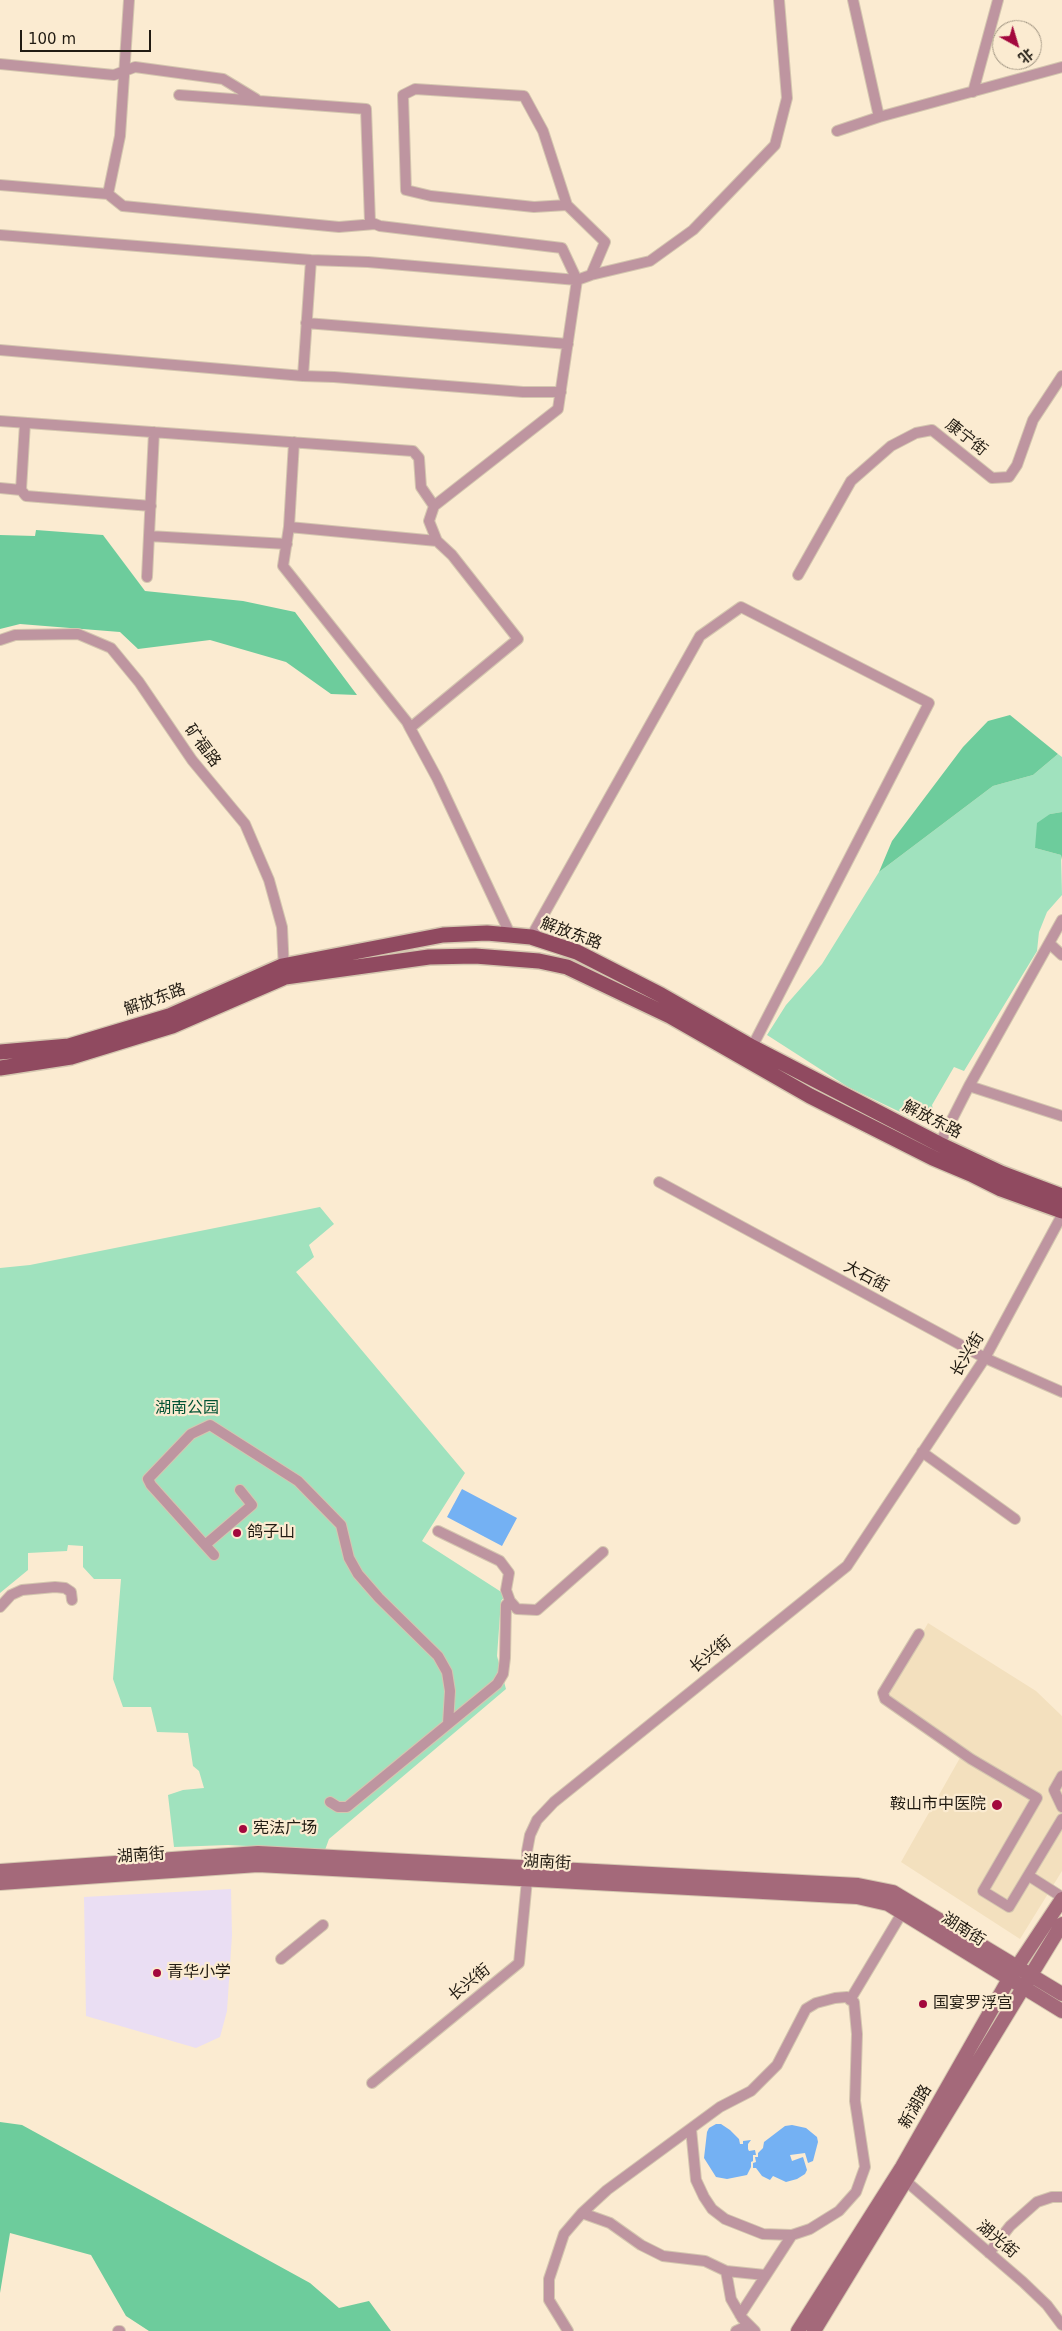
<!DOCTYPE html>
<meta charset="utf-8">
<style>
body{margin:0}
#map{position:relative;width:1062px;height:2331px;overflow:hidden;background:#fbebd1;font-family:"DejaVu Sans","Noto Sans SC",sans-serif}
canvas{display:block}
.north{position:absolute;left:992px;top:20px;width:50px;height:50px;box-sizing:border-box;background:#fbebd1;border:1px solid #a49885;border-radius:50%;rotate:141deg;font-size:14px;font-weight:700;line-height:20px;text-align:center;color:#211b12}
.north::after{content:'';display:block;margin:auto;width:18px;height:22px;background:#a3073d;clip-path:polygon(50% 0,100% 100%,50% 72%,0 100%)}
.scale{position:absolute;left:20px;top:30px;width:131px;height:22px;box-sizing:border-box;border:2px solid #211b12;border-top:0;padding-left:6px;font-size:15px;line-height:18px;white-space:nowrap;color:#211b12;-webkit-text-stroke:4px #fbebd1;paint-order:stroke}
</style>
<div id="map">
<canvas width="1062" height="2331"></canvas>
<div class="north">北</div>
<div class="scale">100 m</div>
</div>
<script>
const ctx = document.querySelector('canvas').getContext('2d');
ctx.lineJoin = 'round';
function fillPath(path, color) {
  ctx.fillStyle = color;
  ctx.fill(path, 'evenodd');
}
function shape(rows) {
  const path = new Path2D();
  for (const r of rows) {
    path.moveTo(r[0], r[1]);
    for (let i = 2; i < r.length; i += 2) path.lineTo(r[i], r[i + 1]);
  }
  return path;
}
function trace(path, color, width, dash) {
  ctx.strokeStyle = color;
  ctx.lineWidth = width;
  ctx.lineCap = dash ? 'butt' : 'round';
  ctx.setLineDash(dash || []);
  ctx.stroke(path);
}
function drawText(font, color, halo, rows, align = 'center') {
  ctx.font = font + ' "DejaVu Sans","Noto Sans SC",sans-serif';
  ctx.lineWidth = 4.5;
  ctx.setLineDash([]);
  ctx.textBaseline = 'middle';
  ctx.strokeStyle = halo;
  ctx.fillStyle = color;
  for (const [text, x, y, turn = 0] of rows) {
    ctx.save();
    ctx.translate(x, y);
    ctx.rotate((+turn || 0) * Math.PI / 180);
    ctx.textAlign = isNaN(turn) ? turn : align;
    if (halo) ctx.strokeText(text, 0, 0);
    ctx.fillText(text, 0, 0);
    ctx.restore();
  }
}
fillPath(shape([
 [928,1623,1036,1691,1062,1716,1062,1871,1020,1939,901,1862,965,1749,887,1696]
]), '#f3e0be');
fillPath(shape([
 [231,1889,232,1935,227,2011,220,2037,196,2048,86,2016,84,1897]
]), '#eadef3');
fillPath(shape([
 [1058,754,1062,757,1062,812,1050,814,1035,848,1061,855,1062,895,1047,912,1039,932,1037,951,964,1071,954,1067,932,1105,935,1118,923,1123,848,1087,767,1035,786,1005,822,964,879,872,993,786,1033,775],
 [320,1207,334,1224,309,1245,314,1257,296,1272,465,1473,422,1541,506,1595,501,1601,497,1656,506,1689,329,1839,325,1850,228,1845,174,1847,168,1795,183,1790,204,1788,199,1771,193,1766,188,1733,157,1732,151,1707,123,1707,113,1679,121,1579,94,1579,83,1567,83,1546,68,1545,67,1551,28,1553,28,1570,0,1593,0,1268,30,1265]
]), '#a0e2be');
fillPath(shape([
 [36,530,103,535,145,591,243,601,295,612,357,695,331,694,286,662,210,640,138,649,120,632,20,624,0,629,0,535,35,536],
 [1010,715,1058,754,1033,775,993,786,879,872,892,841,963,747,988,721],
 [1062,812,1062,860,1061,855,1035,848,1037,823,1050,814],
 [0,2122,22,2125,310,2283,339,2308,369,2301,391,2331,149,2331,126,2316,91,2255,10,2233,0,2293]
]), '#6dcc9c');
fillPath(shape([
 [462,1489,517,1518,502,1546,447,1517],
 [716,2124,721,2124,730,2130,739,2139,740,2144,743,2144,743,2141,751,2140,748,2144,748,2149,749,2151,755,2150,756,2155,753,2155,753,2161,751,2162,751,2167,747,2175,727,2179,716,2177,704,2158,707,2132,709,2128],
 [792,2125,806,2128,817,2137,818,2142,813,2161,808,2163,805,2153,790,2155,792,2161,803,2157,807,2170,805,2174,797,2179,786,2182,773,2176,770,2180,762,2176,756,2168,753,2168,753,2163,756,2162,755,2157,758,2157,758,2153,763,2148,764,2142,785,2126]
]), '#74b1f3');
const street = shape([
 [853,0,879,117],
 [0,64,114,75,135,67,223,79,256,99],
 [973,92,998,0],
 [179,95,366,109,370,222,380,226,562,248,577,280],
 [837,131,879,117,1062,67],
 [0,185,108,194,123,206,339,227,375,224],
 [108,194,120,136,129,0],
 [567,205,534,207,431,196,406,190,403,95,415,89,524,96,543,131,567,205,605,242,591,275],
 [0,235,311,260,368,262,577,280],
 [306,323,568,344],
 [0,350,303,376,334,377,523,392,561,392],
 [303,376,311,260],
 [0,421,413,451,419,458,421,487,434,506],
 [0,488,21,490,26,496,151,506],
 [21,490,25,423],
 [289,527,294,442],
 [149,536,287,544],
 [437,541,429,521,434,506,558,409,577,280,591,275,650,261,693,230,775,145,787,98,779,0],
 [798,575,851,481,891,446,916,433,932,430,992,478,1009,477,1017,465,1033,420,1062,376],
 [147,577,154,432],
 [0,640,15,635,78,634,111,648,139,682,192,760,245,824,269,880,282,927,284,971],
 [410,728,518,639,452,555,437,541,289,527,283,566,407,722,410,728,437,778,511,936],
 [531,937,700,636,741,607,929,703,752,1047],
 [1050,944,1062,955],
 [969,1086,1062,1116],
 [937,1149,969,1086,1062,920],
 [659,1182,985,1358,1062,1392],
 [922,1452,1015,1519],
 [438,1531,500,1561,509,1573,506,1590,510,1601,517,1609,537,1610,603,1552],
 [205,1545,252,1505,240,1490],
 [214,1555,151,1485,148,1479,191,1434,210,1425,298,1481,341,1525,349,1558,358,1574,379,1598,438,1656,447,1672,450,1691,448,1724],
 [0,1607,11,1595,22,1590,55,1587,65,1588,71,1592,72,1600],
 [919,1634,883,1693,885,1699,971,1759,1037,1798,983,1891,1009,1907,1062,1819],
 [1062,1776,1054,1790,1062,1807],
 [330,1802,338,1807,347,1807,497,1684,503,1674,505,1658,506,1605,510,1601],
 [1029,1876,1062,1897],
 [281,1959,323,1925],
 [850,2000,902,1913],
 [372,2083,519,1963,527,1880,527,1851,530,1835,537,1820,554,1802,847,1566,985,1358,1062,1215],
 [907,2182,1023,2282,1047,2305,1062,2325],
 [582,2213,610,2223,641,2245,663,2256,705,2261,726,2271,765,2275],
 [989,2253,1010,2226,1037,2202,1052,2197,1062,2197],
 [726,2271,731,2299,742,2318,755,2331],
 [740,2315,792,2235],
 [118,2331,120,2331],
 [568,2331,549,2300,549,2279,564,2234,582,2213,607,2190,720,2107,751,2091,777,2065,806,2009,816,2003,835,1998,847,1997,854,2002,857,2034,855,2101,865,2167,856,2192,839,2211,810,2229,792,2235,763,2234,725,2219,712,2209,704,2197,696,2180,691,2129],
 [736,2331,749,2325]
]);
const secondary = shape([
 [0,1871,258,1853,858,1885,893,1892,1062,1994],
 [0,1883,258,1865,857,1897,888,1904,1062,2011],
 [798,2331,902,2167,1009,1979,1062,1899],
 [814,2331,1062,1924]
]);
const primary = shape([
 [0,1052,69,1046,169,1016,282,966,443,935,487,933,531,937,577,952,661,995,752,1047,939,1144,1001,1173,1062,1196],
 [0,1068,71,1057,172,1026,285,977,429,957,475,956,539,961,567,967,670,1016,810,1096,933,1158,971,1174,1001,1189,1062,1211]
]);
trace(street, '#d4c6af', 12);
trace(secondary, '#d4c6af', 16);
trace(primary, '#d4c6af', 18);
trace(street, '#be95a0', 10);
trace(secondary, '#a4697a', 14);
trace(primary, '#904a60', 15);
for (const [x, y, r, color] of [
 [237,1533,5,"#a3073d"],
 [997,1805,6,"#a3073d"],
 [243,1829,5,"#a3073d"],
 [157,1973,5,"#a3073d"],
 [923,2004,5,"#a3073d"]
]) {
  const dot = new Path2D();
  dot.arc(x, y, r, 0, 2 * Math.PI);
  ctx.fillStyle = color;
  ctx.fill(dot);
  trace(dot, '#fbebd1', 2);
}
drawText('16px', '#211b12', '#fbebd1', [
 ["康宁街",966,438,38],
 ["矿福路",202,746,53],
 ["解放东路",571,934,20],
 ["解放东路",155,1000,-20],
 ["解放东路",932,1120,27],
 ["大石街",866,1277,28],
 ["长兴街",968,1355,-59],
 ["长兴街",711,1655,-39],
 ["湖南街",141,1856,-4],
 ["湖南街",547,1863,3],
 ["湖南街",963,1930,32],
 ["长兴街",470,1983,-39],
 ["新湖路",916,2107,-60],
 ["湖光街",997,2240,40]
]);
drawText('16px', '#025334', '#fbebd1', [
 ["湖南公园",187,1409]
]);
drawText('16px', '#211b12', '#fbebd1', [
 ["鸽子山",247,1533],
 ["鞍山市中医院",986,1805,"right"],
 ["宪法广场",253,1829],
 ["青华小学",167,1973],
 ["国宴罗浮宫",933,2004]
], 'left');
</script>
